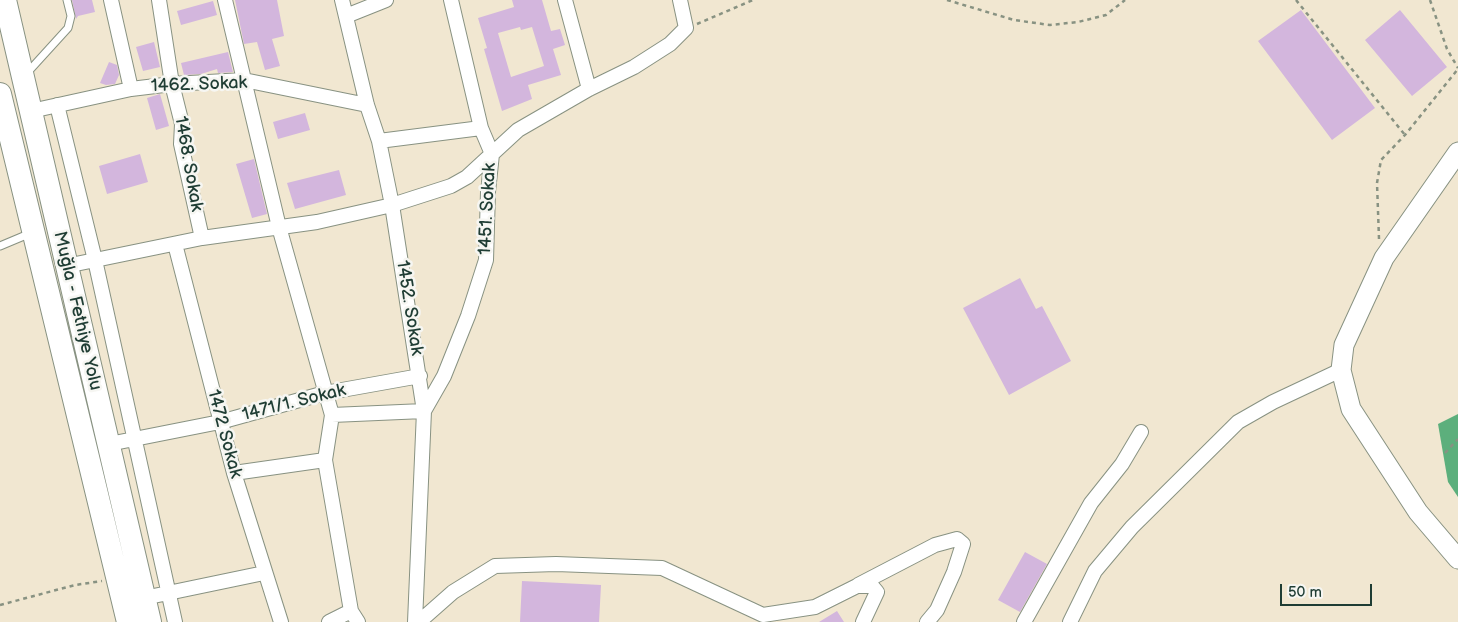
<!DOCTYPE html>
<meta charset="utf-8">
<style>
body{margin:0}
#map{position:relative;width:1458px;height:622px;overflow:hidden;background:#f1e7d1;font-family:"Balsamiq Sans",sans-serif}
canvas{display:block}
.scale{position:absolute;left:1280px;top:584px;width:92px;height:22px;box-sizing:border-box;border:2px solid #1f3d34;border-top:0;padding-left:6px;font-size:15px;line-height:18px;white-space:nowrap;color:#1f3d34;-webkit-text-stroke:4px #f6f6f2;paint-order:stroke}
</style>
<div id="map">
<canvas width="1458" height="622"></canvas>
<div class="scale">50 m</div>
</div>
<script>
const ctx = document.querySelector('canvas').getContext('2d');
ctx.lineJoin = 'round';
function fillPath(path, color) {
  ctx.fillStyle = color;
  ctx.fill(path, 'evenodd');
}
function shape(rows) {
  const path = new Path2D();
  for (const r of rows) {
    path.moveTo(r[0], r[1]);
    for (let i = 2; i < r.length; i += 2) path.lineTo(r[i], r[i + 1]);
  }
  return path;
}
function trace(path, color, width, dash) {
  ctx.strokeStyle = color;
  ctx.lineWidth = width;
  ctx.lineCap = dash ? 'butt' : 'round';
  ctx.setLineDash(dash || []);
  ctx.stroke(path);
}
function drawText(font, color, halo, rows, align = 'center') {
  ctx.font = font + ' "Balsamiq Sans",sans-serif';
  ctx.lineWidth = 5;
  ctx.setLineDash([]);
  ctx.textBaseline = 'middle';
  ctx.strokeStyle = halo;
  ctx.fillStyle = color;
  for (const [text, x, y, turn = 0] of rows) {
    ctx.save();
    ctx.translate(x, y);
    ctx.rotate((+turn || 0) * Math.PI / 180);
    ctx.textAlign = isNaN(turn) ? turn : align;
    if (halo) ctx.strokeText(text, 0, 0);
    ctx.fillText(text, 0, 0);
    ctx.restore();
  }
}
fillPath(shape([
 [1458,414,1458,497,1448,482,1438,424]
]), '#5caf7c');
fillPath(shape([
 [72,0,92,0,95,12,78,16,76,19],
 [235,0,277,0,284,36,272,39,280,66,265,70,257,42,244,44],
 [512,0,542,0,551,31,560,29,565,45,553,49,561,75,528,85,532,99,502,111,484,49,487,48,478,18,514,7],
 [520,27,521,30,532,27,544,66,511,77,498,33],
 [213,1,217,15,181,25,177,11],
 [1301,10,1375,108,1332,140,1258,41],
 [1400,10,1447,67,1412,96,1365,40],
 [154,42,160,67,143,71,136,47],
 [228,52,233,72,218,73,217,69,201,74,184,75,181,63],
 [109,62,117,65,119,75,115,84,106,85,100,83],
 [160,94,169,126,156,130,147,98],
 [305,113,310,130,278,139,273,122],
 [140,154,148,182,107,194,99,166],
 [254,159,267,214,252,218,236,164],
 [339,170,346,195,295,209,287,183],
 [1020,278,1036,309,1042,306,1071,361,1009,395,963,308],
 [1025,552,1047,564,1020,612,998,600],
 [522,581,601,585,599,622,520,622],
 [837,611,844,622,819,622]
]), '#d3b6dd');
const service = shape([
 [27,73,68,28,71,16,67,0],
 [0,246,31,233]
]);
const minor = shape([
 [111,0,131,89],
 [159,0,172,84,182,124,181,144,202,238],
 [225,0,279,227,332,415,325,460,351,611,358,622],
 [342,0,367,105,379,141,392,205,424,411,415,622],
 [565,0,589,89],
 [346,16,386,0],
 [57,105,95,260,175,622],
 [31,111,131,89,172,84,244,80,367,105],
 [379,141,481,128],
 [175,244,234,473,281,622],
 [66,266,202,238,317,222,392,205,451,186,467,177,518,130,589,89,634,67,670,44,686,28,680,0],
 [332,415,424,411,444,376,468,316,486,260,488,192,492,154,481,128,451,0],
 [109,444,220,422,325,393,420,376],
 [234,473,325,460],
 [858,585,935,545,957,539,963,544,954,572,937,610,927,622],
 [144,598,264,573],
 [329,622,351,611],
 [419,622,453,592,495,566,556,564,662,568,763,615,815,607,857,586,872,586,877,592,863,622],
 [1024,622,1091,503,1122,464,1141,432],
 [1070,622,1095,571,1132,527,1238,422,1273,402,1341,370]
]);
const secondary = shape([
 [1458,152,1384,258,1344,345,1341,370,1351,409,1418,512,1458,559]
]);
const trunk = shape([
 [5,0,150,622],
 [0,94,128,622]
]);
trace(service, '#889282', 9);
trace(minor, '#889282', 16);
trace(secondary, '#889282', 21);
trace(trunk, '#889282', 24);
trace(shape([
 [947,0,1014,20,1050,25,1078,22,1106,15,1125,0],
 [1296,0,1405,135],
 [1430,0,1447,49,1458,68],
 [697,24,753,0],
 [1379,239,1377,183,1381,160,1405,135,1458,69],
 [1445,453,1458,439],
 [0,605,75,585,102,581]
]), '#889282', 2.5, [4, 4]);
trace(service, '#fff', 7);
trace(minor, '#fff', 14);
trace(secondary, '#fff', 19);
trace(trunk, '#fff', 22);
drawText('18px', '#1f3d34', '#f6f6f2', [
 ["1462. Sokak",199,85,-2],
 ["1468. Sokak",188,164,80],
 ["1451. Sokak",488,209,-87],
 ["1452. Sokak",409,308,81],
 ["Muğla - Fethiye Yolu",77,311,77],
 ["1471/1. Sokak",294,403,-14],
 ["1472 Sokak",224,434,75]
]);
</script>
